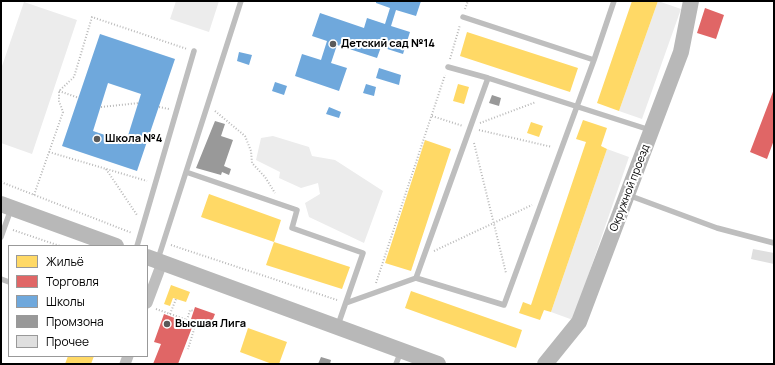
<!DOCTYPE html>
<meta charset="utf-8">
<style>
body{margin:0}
#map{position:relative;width:775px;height:365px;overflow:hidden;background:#fff;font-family:Manrope,sans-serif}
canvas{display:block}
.frame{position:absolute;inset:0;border:2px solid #000;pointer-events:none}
.legend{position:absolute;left:8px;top:245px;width:140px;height:112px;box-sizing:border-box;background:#fff;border:1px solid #999;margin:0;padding:5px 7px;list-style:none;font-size:12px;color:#000}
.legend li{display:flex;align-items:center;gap:8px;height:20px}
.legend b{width:20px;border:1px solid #999}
</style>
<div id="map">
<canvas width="775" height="365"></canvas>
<div class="frame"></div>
<ul class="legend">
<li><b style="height:11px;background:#ffd966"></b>Жильё</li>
<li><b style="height:11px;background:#e06666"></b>Торговля</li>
<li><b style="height:11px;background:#6fa8dc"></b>Школы</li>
<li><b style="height:11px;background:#999"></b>Промзона</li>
<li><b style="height:11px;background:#dfdfdf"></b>Прочее</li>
</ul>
</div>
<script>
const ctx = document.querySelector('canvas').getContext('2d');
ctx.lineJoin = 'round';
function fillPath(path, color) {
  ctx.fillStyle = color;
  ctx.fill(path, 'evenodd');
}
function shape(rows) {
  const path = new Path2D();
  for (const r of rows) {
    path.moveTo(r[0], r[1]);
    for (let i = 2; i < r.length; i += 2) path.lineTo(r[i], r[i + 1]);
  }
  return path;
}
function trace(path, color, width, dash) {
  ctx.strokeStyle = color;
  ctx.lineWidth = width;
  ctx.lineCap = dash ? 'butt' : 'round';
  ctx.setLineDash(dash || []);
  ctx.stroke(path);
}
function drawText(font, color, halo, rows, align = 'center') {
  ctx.font = font + ' Manrope,sans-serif';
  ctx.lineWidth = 4;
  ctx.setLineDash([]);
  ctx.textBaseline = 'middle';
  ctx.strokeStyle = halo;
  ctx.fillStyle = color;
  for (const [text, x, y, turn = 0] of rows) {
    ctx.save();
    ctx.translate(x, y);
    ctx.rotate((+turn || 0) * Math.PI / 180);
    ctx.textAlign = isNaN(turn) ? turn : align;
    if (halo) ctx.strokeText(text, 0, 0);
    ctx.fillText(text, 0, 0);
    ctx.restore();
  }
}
fillPath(shape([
 [176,1,219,1,209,32,170,19],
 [658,1,681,9,642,119,619,111],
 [24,2,77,20,32,154,1,143,1,69],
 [273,136,309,147,312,156,335,160,383,191,364,243,309,217,305,203,320,194,318,183,301,188,279,178,280,172,256,160,261,138],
 [607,149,629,157,573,320,551,312]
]), '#ececec');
fillPath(shape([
 [632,1,658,1,619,111,597,103],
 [467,32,578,68,570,92,460,56],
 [458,84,469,87,464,104,453,101],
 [583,120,607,128,601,146,607,149,551,312,544,310,540,320,519,313,523,302,531,305,586,142,576,139],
 [531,122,543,126,539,137,527,133],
 [425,140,451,149,411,271,385,263],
 [209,194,281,220,274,242,350,267,342,289,266,265,274,242,201,217],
 [171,285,190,292,186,302,173,298,170,306,164,304],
 [411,291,522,330,516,348,405,308],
 [248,328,287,342,279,364,272,364,240,352],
 [68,356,94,356,91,364,65,364]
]), '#ffd966');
fillPath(shape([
 [705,8,724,15,716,39,697,33],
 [774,89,774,140,767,159,750,152],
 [195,307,215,314,209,329,198,325,199,322,191,319],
 [164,314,193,325,178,364,153,364,161,344,154,342]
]), '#e06666');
fillPath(shape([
 [376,1,421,1,416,16,396,10,391,26,410,32,403,54,381,47,377,58,337,45,331,63,347,68,339,91,295,76,302,54,321,60,327,41,312,36,320,13,364,28,367,18,385,24,390,8,376,3],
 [100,34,175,59,137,171,62,146],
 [108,83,141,94,126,142,93,131],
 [239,52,252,55,249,65,237,61],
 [379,68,401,75,399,85,376,78],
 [275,82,287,86,284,95,272,91],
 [366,84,376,87,374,96,363,93],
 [329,107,341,112,339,118,326,114]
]), '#6fa8dc');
fillPath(shape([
 [492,95,501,98,499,106,489,103],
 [215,121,225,124,221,136,233,140,224,166,231,169,229,175,222,172,221,175,196,168],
 [321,357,331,360,330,364,318,364]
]), '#999');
fillPath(shape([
 [753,249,774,253,774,264,751,259]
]), '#dfdfdf');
trace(shape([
 [465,9,468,1],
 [450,59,460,25],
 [59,91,79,98],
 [101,107,139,103],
 [159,107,169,109],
 [215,111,245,136,251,151,252,163,265,177,275,193],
 [432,116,463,126],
 [480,123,536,102],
 [479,130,552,147],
 [474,143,506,273],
 [49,152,147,181],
 [106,169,137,215],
 [1,182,132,233],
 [34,195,63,112,59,101,59,91,74,77,92,17,187,49],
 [13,230,60,246],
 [171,245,337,300],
 [434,251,532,205],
 [376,283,445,75],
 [156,309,196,323,188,349],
 [170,314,176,299],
 [187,320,190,310,194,311]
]), '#b9b9b9', 2, [1, 2]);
trace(shape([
 [594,60,614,1],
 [448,67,488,78,650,130],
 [186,172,297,210,292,228,363,253,338,325],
 [628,195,717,228,774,243],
 [1,237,11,209],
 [137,246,194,51],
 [158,259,241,1],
 [416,278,488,78],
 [1,279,9,282],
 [346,303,416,278,504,305,594,60,463,17],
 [396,364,401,351]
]), '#bebebe', 5.5);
trace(shape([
 [147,303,162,263],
 [125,364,128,356]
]), '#bebebe', 11);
trace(shape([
 [1,204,116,246],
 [147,257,438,364],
 [545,364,579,322,681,52,691,1]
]), '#b8b8b8', 16);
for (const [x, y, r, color] of [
 [333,44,4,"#595959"],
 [97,139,4,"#595959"],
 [167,324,4,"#595959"]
]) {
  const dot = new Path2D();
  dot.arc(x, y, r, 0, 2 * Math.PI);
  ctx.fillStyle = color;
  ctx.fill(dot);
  trace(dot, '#fff', 1.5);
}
drawText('bold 11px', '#000', '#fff', [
 ["Детский сад №14",341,44],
 ["Школа №4",105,139],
 ["Высшая Лига",175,324]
], 'left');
drawText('11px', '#000', '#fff', [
 ["Окружной проезд",630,188,-69]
]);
</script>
